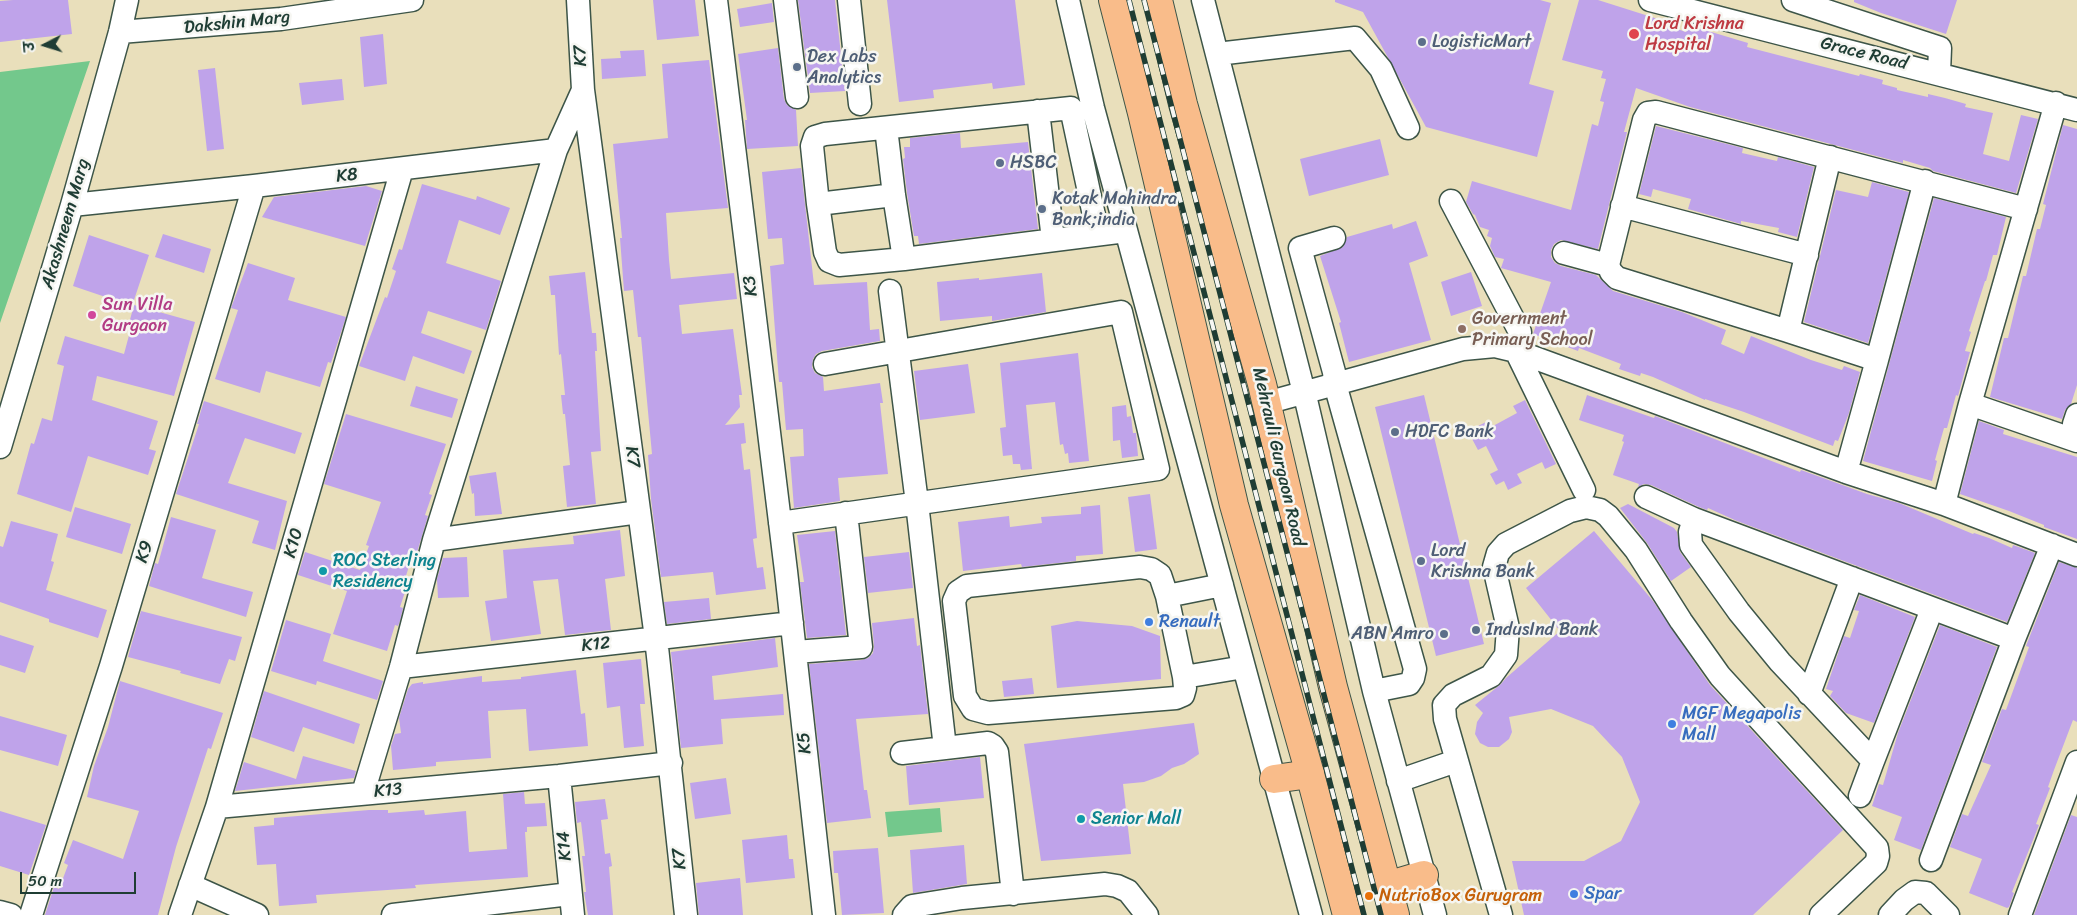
<!DOCTYPE html>
<meta charset="utf-8">
<style>
body{margin:0}
#map{position:relative;width:2077px;height:915px;overflow:hidden;background:#e9dfbb;font-family:Sriracha,"Playpen Sans Deva",sans-serif}
canvas{display:block}
.north{position:absolute;left:20px;top:20px;width:50px;height:50px;-webkit-text-stroke:4px #f6f6f2;paint-order:stroke;rotate:265deg;font-size:14px;font-weight:700;line-height:20px;text-align:center;color:#1f3d34}
.north::after{content:'';display:block;margin:auto;width:18px;height:22px;background:#1f3d34;clip-path:polygon(50% 0,100% 100%,50% 72%,0 100%)}
.scale{position:absolute;left:20px;top:872px;width:116px;height:22px;box-sizing:border-box;border:2px solid #1f3d34;border-top:0;padding-left:6px;font-size:15px;line-height:18px;white-space:nowrap;color:#1f3d34;-webkit-text-stroke:4px #f6f6f2;paint-order:stroke}
</style>
<div id="map">
<canvas width="2077" height="915"></canvas>
<div class="north">उ</div>
<div class="scale">50 m</div>
</div>
<script>
const ctx = document.querySelector('canvas').getContext('2d');
ctx.lineJoin = 'round';
function fillPath(path, color) {
  ctx.fillStyle = color;
  ctx.fill(path, 'evenodd');
}
function shape(rows) {
  const path = new Path2D();
  for (const r of rows) {
    path.moveTo(r[0], r[1]);
    for (let i = 2; i < r.length; i += 2) path.lineTo(r[i], r[i + 1]);
  }
  return path;
}
function trace(path, color, width, dash) {
  ctx.strokeStyle = color;
  ctx.lineWidth = width;
  ctx.lineCap = dash ? 'butt' : 'round';
  ctx.setLineDash(dash || []);
  ctx.stroke(path);
}
function drawText(font, color, halo, rows, align = 'center') {
  ctx.font = font + ' Sriracha,sans-serif';
  ctx.lineWidth = 5;
  ctx.setLineDash([]);
  ctx.textBaseline = 'middle';
  ctx.strokeStyle = halo;
  ctx.fillStyle = color;
  for (const [text, x, y, turn = 0] of rows) {
    ctx.save();
    ctx.translate(x, y);
    ctx.rotate((+turn || 0) * Math.PI / 180);
    ctx.textAlign = isNaN(turn) ? turn : align;
    if (halo) ctx.strokeText(text, 0, 0);
    ctx.fillText(text, 0, 0);
    ctx.restore();
  }
}
fillPath(shape([
 [90,61,0,323,0,72],
 [940,808,942,832,888,837,885,812]
]), '#73c88c');
fillPath(shape([
 [13,0,68,0,72,34,0,42,0,1],
 [653,0,695,0,699,36,657,40],
 [798,0,835,0,845,91,810,93],
 [887,0,1015,0,1025,85,993,89,992,83,933,90,934,98,899,102],
 [1335,0,1540,0,1551,3,1529,84,1554,91,1537,157,1426,127,1363,12,1335,2],
 [1579,0,1598,0,1658,19,1657,22,1686,32,1688,25,1748,43,1747,47,1859,76,1860,74,1883,80,1882,84,1897,88,1897,90,1928,97,1928,94,1945,98,1966,104,1965,107,1993,113,1983,154,2009,161,2021,115,2038,119,2016,193,1933,171,1930,168,1903,160,1903,163,1690,107,1636,88,1624,132,1627,132,1598,249,1561,240,1554,244,1551,250,1551,257,1555,263,1561,266,1596,275,1613,291,1682,312,1726,330,1721,344,1744,354,1751,336,1811,360,1842,370,1844,366,1860,372,1849,413,1838,441,1835,440,1833,446,1744,412,1705,399,1705,400,1653,377,1641,373,1640,376,1619,369,1621,364,1579,348,1578,351,1533,334,1551,282,1501,268,1504,259,1495,257,1490,246,1492,238,1487,236,1489,230,1480,227,1475,215,1473,214,1466,202,1472,181,1571,210,1592,124,1598,126,1604,102,1600,101,1606,79,1601,78,1603,71,1562,60],
 [1854,0,1957,0,1946,34,1881,13,1854,2],
 [772,3,774,22,740,27,737,9],
 [383,34,387,84,364,87,360,37],
 [778,48,784,99,787,105,796,110,798,146,747,149,745,120,747,120,738,54],
 [644,50,646,76,602,79,601,59,621,58,620,51],
 [709,60,728,208,666,213,669,260,671,279,734,273,737,299,679,305,682,334,733,329,742,395,739,395,740,407,725,425,744,423,746,443,741,444,744,470,750,469,757,538,753,539,757,568,763,567,766,589,716,595,713,572,661,577,651,499,648,455,652,454,641,337,638,337,633,290,624,291,620,238,622,238,613,144,668,138,662,64],
 [215,68,224,149,207,151,198,70],
 [342,79,344,100,302,105,299,83],
 [2063,125,2077,129,2077,385,2071,404,2065,410,2062,419,1990,397,2004,338,2008,338,2023,276,2026,276,2037,229,2040,229,2046,205,2043,204],
 [1656,126,1743,148,1742,153,1777,161,1778,157,1814,167,1797,237,1778,232,1779,228,1741,221,1741,224,1688,209,1691,199,1653,189,1651,197,1639,194],
 [960,133,961,148,1028,142,1038,229,919,244,918,236,914,236,907,193,903,159,905,158,904,147,910,147,910,138],
 [1380,139,1389,175,1309,196,1300,159],
 [801,168,814,285,867,282,870,330,879,329,880,341,822,351,816,354,813,359,812,367,815,373,823,377,824,391,880,383,883,403,880,403,888,474,838,478,840,501,794,508,790,457,804,456,803,429,786,430,782,382,779,382,770,266,784,264,782,238,768,239,762,172],
 [1872,182,1909,192,1868,343,1804,322,1836,190,1868,197],
 [422,184,476,200,477,196,510,208,500,235,459,220,446,263,501,281,486,330,428,311,421,333,472,351,464,374,413,356,405,381,359,366,385,297,387,298,396,271,392,269,399,249,402,250],
 [366,186,382,191,365,246,262,217,274,197],
 [1934,198,2006,217,1997,255,1993,255,1986,281,1985,281,1969,331,1971,332,1965,351,1970,352,1958,396,1956,395,1947,428,1944,428,1935,460,1937,461,1932,481,1863,461],
 [1416,221,1428,256,1409,263,1431,340,1349,362,1339,323,1341,322,1320,256,1343,247,1347,237,1392,224,1393,229],
 [163,234,211,249,204,273,155,257],
 [89,235,149,255,132,306,73,286],
 [248,263,295,278,288,300,346,317,331,363,328,362,320,387,266,371,260,393,215,379,238,310,231,308],
 [585,272,592,333,596,333,597,351,595,351,601,451,591,452,596,504,567,507,563,466,570,465,565,414,563,414,561,395,565,395,561,354,559,355,555,295,551,295,549,276],
 [1471,272,1482,306,1451,316,1441,282],
 [1042,273,1046,312,992,321,992,316,940,321,937,282,979,278,979,280],
 [134,305,195,322,174,396,97,376,92,400,158,421,149,449,156,451,148,475,88,456,71,512,17,494,31,443,34,444,42,418,52,421,64,366,57,364,65,336,124,354,131,328,128,327],
 [1078,353,1089,461,1069,463,1068,453,1065,454,1063,444,1060,445,1055,402,1026,405,1032,469,1021,470,1020,464,1013,464,1012,455,1003,456,1000,428,1006,427,1000,363],
 [968,364,975,413,920,420,914,371],
 [416,386,458,399,452,418,410,406],
 [1424,395,1484,644,1436,656,1375,407],
 [1587,395,1654,418,1655,416,1800,472,1801,470,1867,494,1899,503,1973,534,1974,533,1989,538,2012,548,2013,545,2035,553,2007,622,1737,521,1708,508,1707,510,1699,507,1651,485,1644,484,1638,487,1639,484,1613,475,1624,442,1622,441,1624,435,1579,420],
 [1525,400,1556,464,1545,469,1542,462,1517,474,1522,483,1508,490,1504,481,1496,485,1490,474,1498,470,1486,446,1478,450,1471,437,1479,432,1476,427,1490,420,1493,426,1517,413,1513,406],
 [204,401,302,433,295,454,245,438,228,483,287,501,275,550,252,543,259,521,176,494,199,424,197,424],
 [1126,405,1127,417,1131,416,1133,433,1136,433,1138,456,1122,458,1120,440,1113,441,1112,407],
 [346,414,446,444,429,494,432,495,425,515,428,516,415,559,411,560,404,582,408,583,400,607,403,608,400,621,398,626,395,625,387,651,333,634,347,591,298,575,305,552,360,570,369,546,366,545,381,502,324,484],
 [1979,421,2004,430,2003,434,2077,457,2077,539,2044,527,2044,525,2009,511,1960,494],
 [496,472,502,514,475,516,474,493,472,494,469,476],
 [1150,494,1157,549,1135,552,1128,497],
 [1628,504,1674,528,1677,532,1680,552,1691,567,1671,581,1647,543,1620,508],
 [1100,505,1103,554,1076,556,1076,561,1022,567,1021,564,963,571,958,522,1009,516,1010,527,1042,523,1041,517,1081,514,1081,507],
 [75,507,131,524,122,554,66,537],
 [171,517,216,530,202,578,253,592,246,617,149,586,155,563,158,564],
 [11,521,58,534,51,561,54,562,46,590,107,610,98,638,49,622,49,619,0,602,0,546,3,547],
 [620,530,625,576,605,579,611,630,565,635,558,579,533,581,541,634,491,641,485,601,507,598,503,550,574,544,573,536],
 [835,531,846,635,807,638,800,582,804,582,797,535],
 [1594,531,1653,601,1710,685,1843,830,1753,915,1524,915,1512,861,1584,861,1621,841,1640,802,1622,757,1593,726,1551,709,1509,717,1512,732,1509,739,1499,747,1488,747,1480,743,1475,734,1477,722,1483,713,1475,705,1501,684,1506,678,1560,631,1526,588],
 [909,552,913,588,868,593,864,557],
 [467,557,469,597,438,598,437,579,443,558],
 [2059,562,2077,568,2077,722,2073,720,2054,770,2048,787,2050,788,2036,824,2039,825,2012,892,2014,893,2009,907,2007,908,1969,893,1982,859,1950,847,1962,814,1968,816,1991,765,1982,762,2002,709,2006,710,2029,647,2026,646],
 [1860,595,1915,617,1874,723,1846,713,1830,696,1833,691,1826,689,1844,636,1850,638,1859,611,1854,610],
 [709,598,711,619,667,624,664,602],
 [141,611,242,637,235,661,229,659,220,684,180,673,181,671,128,657],
 [914,618,917,646,920,645,928,714,856,719,864,790,867,790,871,818,827,823,809,664,862,660,868,658,873,653,874,646,872,623],
 [286,620,331,634,323,661,383,681,377,700,317,681,316,685,271,671],
 [1077,621,1132,626,1160,636,1161,679,1057,688,1051,626],
 [1940,625,1997,647,1921,850,1894,840,1902,817,1872,806,1879,784,1883,785,1898,733],
 [0,635,34,646,25,673,0,665],
 [775,638,778,667,712,676,714,700,783,694,784,715,721,719,723,744,681,748,671,652],
 [641,659,645,704,640,704,644,746,624,748,620,706,607,708,603,663],
 [576,670,581,714,585,713,588,746,529,751,526,709,488,711,491,758,436,762,436,766,393,770,391,746,395,734,401,733,399,718,408,689,412,684,423,682,423,684,482,676,482,682,521,679,521,677],
 [1032,678,1034,694,1004,697,1002,681],
 [120,681,223,713,211,749,208,748,176,847,158,915,45,915,54,887,59,889,68,865,64,863,73,840,123,859,139,811,87,797,94,766,108,727],
 [264,691,360,724,354,744,303,727,294,752,251,737],
 [0,716,67,735,58,766,0,750],
 [1194,723,1199,754,1184,764,1172,768,1161,776,1144,782,1123,784,1131,854,1041,861,1024,744],
 [303,756,356,771,354,778,235,791,244,762,296,779],
 [980,757,984,798,909,805,906,766],
 [726,778,731,814,695,819,690,783],
 [524,792,525,804,545,803,547,826,527,827,527,832,525,832,528,877,415,885,416,888,316,895,317,903,279,906,276,864,257,865,254,827,274,825,274,818,369,810,388,810,388,813,424,810,425,815,466,811,469,852,507,849,503,794],
 [605,799,608,819,601,820,605,854,610,853,612,866,609,867,613,915,588,915,584,892,586,892,582,856,585,856,581,822,577,823,575,802],
 [0,811,46,825,29,875,0,866],
 [2071,815,2077,817,2077,915,2034,915],
 [787,835,789,859,793,859,795,878,746,883,742,840],
 [964,845,967,884,913,893,910,850],
 [878,848,884,913,842,915,838,873,834,873,833,851],
 [740,878,743,915,699,915,696,883]
]), '#bfa3ea');
const minor = shape([
 [578,0,583,90,656,638,686,915],
 [716,0,786,571,824,915],
 [785,0,797,97],
 [849,0,860,104],
 [1068,0,1093,108,1311,915],
 [1203,0,1307,404,1374,691,1435,915],
 [1650,0,2077,110],
 [1793,0,1940,48,1939,73],
 [120,32,281,19,412,0],
 [1217,54,1355,38,1381,69,1408,128],
 [1038,111,1053,240],
 [886,128,894,195,904,259],
 [1830,157,1788,331,1877,360,1846,472],
 [1451,201,1520,332,1516,351,1584,490],
 [818,204,894,195],
 [72,205,254,186,556,150,583,90],
 [1622,206,1807,255],
 [1098,234,1071,108,825,134,815,137,812,146,818,204,825,252,829,261,839,265,904,259,1126,231],
 [1334,238,1300,248,1334,372,1335,384,1415,669,1413,678,1409,684,1374,691],
 [1564,253,1608,265],
 [890,291,917,503,945,748],
 [1788,331,1617,278,1611,272,1608,265,1644,120,1648,113,1656,112,2026,209],
 [1877,360,1925,181],
 [1266,403,1463,349,1495,346,1516,351,1846,472,1944,504,2077,555],
 [1970,404,2077,441],
 [2074,424,2077,415],
 [0,447,72,205,120,32,127,0],
 [1646,497,1694,519],
 [1944,504,1970,404,2056,103],
 [780,523,1158,469,1121,312,825,364],
 [434,540,639,512],
 [1222,585,1167,596,1160,575,1151,569,1140,567,967,586,958,592,954,601,965,696,973,709,988,713,1176,698,1183,695,1185,688,1184,677,1244,667],
 [1167,596,1184,677],
 [1932,609,1873,761,1780,662,1739,612,1691,545,1690,532,1694,519,2014,639,2052,545],
 [795,652,861,647,846,513],
 [401,667,792,623],
 [1809,694,1852,578],
 [902,753,988,743,993,746,997,752,1013,894],
 [559,776,573,915],
 [1398,781,1456,761],
 [363,793,401,667,434,540,556,150],
 [1860,796,1873,761],
 [217,807,559,776,671,763],
 [1931,860,2014,639],
 [190,885,257,915],
 [0,912,11,915],
 [31,915,111,666,254,186],
 [180,915,217,807,402,169],
 [393,915,570,894],
 [904,915,912,906,962,898,1105,884,1117,886,1128,891,1147,915],
 [1501,915,1445,719,1444,705,1453,695,1491,676,1506,655,1508,628,1494,567,1498,553,1506,544,1570,511,1586,507,1600,510,1608,516,1636,550,1681,621,1720,676,1877,848,1878,856,1876,863,1821,915],
 [1890,915,1904,900,1915,892,1926,893,1948,915],
 [2020,915,2077,762]
]);
const major = shape([
 [1274,779,1310,774],
 [1387,886,1424,875]
]);
const highway = shape([
 [1113,0,1142,113,1234,505,1310,774,1347,915],
 [1158,0,1183,104,1262,384,1333,687,1395,915]
]);
trace(minor, '#3d5548', 25);
trace(major, '#3d5548', 30);
trace(highway, '#3d5548', 30);
trace(minor, '#fff', 22);
trace(major, '#f9bc8a', 28);
trace(highway, '#f9bc8a', 28);
const rail = shape([
 [1129,0,1364,915],
 [1144,0,1381,915]
]);
trace(rail, '#1f3d34', 5.5);
trace(rail, '#f6f6f2', 4, [11]);
for (const [x, y, r, color] of [
 [1634,34,6,"#e0444e"],
 [1422,42,5,"#5c6f8a"],
 [797,67,5,"#5c6f8a"],
 [1000,163,5,"#5c6f8a"],
 [1042,209,5,"#5c6f8a"],
 [92,315,5,"#d1479c"],
 [1462,329,5,"#8d6e63"],
 [1395,432,5,"#5c6f8a"],
 [1421,561,5,"#5c6f8a"],
 [323,571,5,"#0f9aa8"],
 [1149,622,5,"#3f7fe0"],
 [1476,630,5,"#5c6f8a"],
 [1444,634,5,"#5c6f8a"],
 [1672,724,5,"#3f7fe0"],
 [1081,819,5,"#0f9aa8"],
 [1574,894,5,"#3f7fe0"],
 [1369,896,5,"#e8710a"]
]) {
  const dot = new Path2D();
  dot.arc(x, y, r, 0, 2 * Math.PI);
  ctx.fillStyle = color;
  ctx.fill(dot);
  trace(dot, '#f6f6f2', 2);
}
drawText('18px', '#1f3d34', '#f6f6f2', [
 ["Dakshin Marg",237,23,-6],
 ["Grace Road",1864,54,14],
 ["K7",581,56,-93],
 ["K8",347,176,-7],
 ["Akashneem Marg",66,224,-74],
 ["K3",751,286,-97],
 ["K7",632,457,82],
 ["Mehrauli Gurgaon Road",1278,457,77],
 ["K10",294,543,-74],
 ["K9",145,552,-73],
 ["K12",596,645,-6],
 ["K5",805,743,-96],
 ["K13",388,791,-5],
 ["K14",565,846,-95],
 ["K7",680,859,-96]
]);
drawText('18px', '#be3a42', '#f6f6f2', [
 ["Lord Krishna",1645,24],
 ["Hospital",1645,45]
], 'left');
drawText('18px', '#4e5e75', '#f6f6f2', [
 ["LogisticMart",1432,42],
 ["Dex Labs",807,57],
 ["Analytics",807,78],
 ["HSBC",1010,163],
 ["Kotak Mahindra",1052,199],
 ["Bank;india",1052,220],
 ["HDFC Bank",1405,432],
 ["Lord",1431,551],
 ["Krishna Bank",1431,572],
 ["IndusInd Bank",1486,630],
 ["ABN Amro",1434,634,"right"]
], 'left');
drawText('18px', '#b23c85', '#f6f6f2', [
 ["Sun Villa",102,305],
 ["Gurgaon",102,326]
], 'left');
drawText('18px', '#785e54', '#f6f6f2', [
 ["Government",1472,319],
 ["Primary School",1472,340]
], 'left');
drawText('18px', '#0d838f', '#f6f6f2', [
 ["ROC Sterling",333,561],
 ["Residency",333,582],
 ["Senior Mall",1091,819]
], 'left');
drawText('18px', '#366cbe', '#f6f6f2', [
 ["Renault",1159,622],
 ["MGF Megapolis",1682,714],
 ["Mall",1682,735],
 ["Spar",1584,894]
], 'left');
drawText('18px', '#c56008', '#f6f6f2', [
 ["NutrioBox Gurugram",1379,896]
], 'left');
</script>
